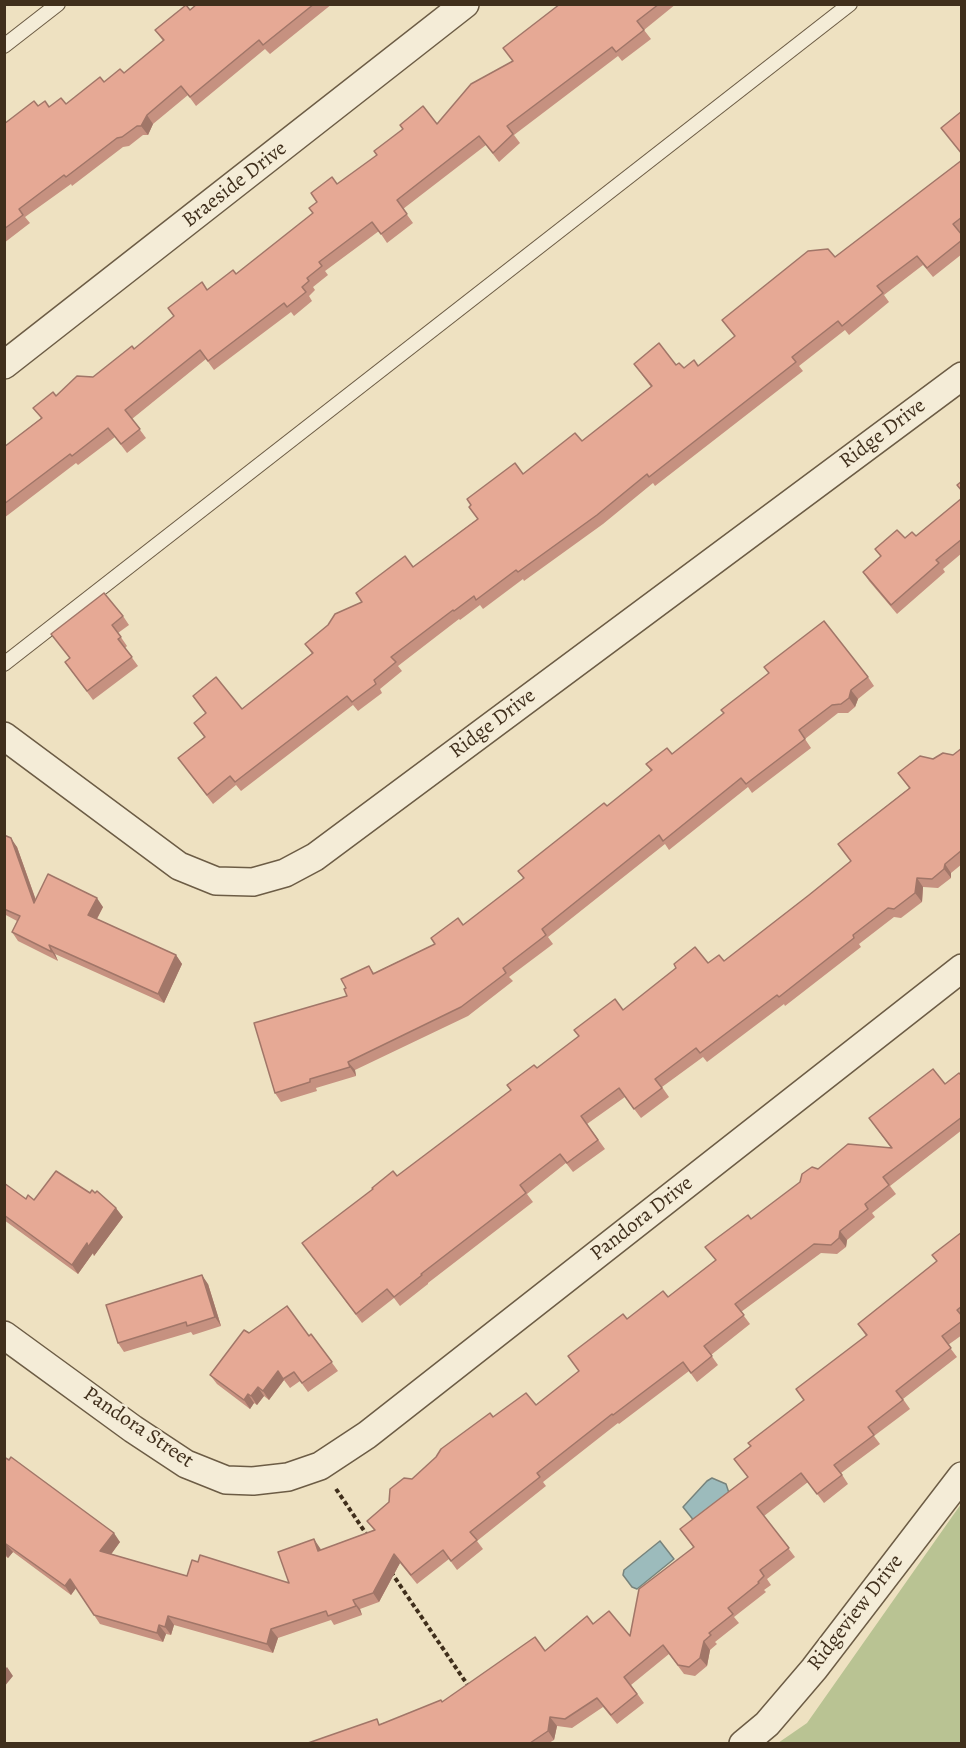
<!DOCTYPE html>
<style>
body{margin:0}
#map{position:relative;width:966px;height:1748px;overflow:hidden;background:#eee1c1;font-family:Alegreya,serif}
canvas{display:block}
.frame{position:absolute;inset:0;border:6px solid #402f1c;pointer-events:none}
</style>
<div id="map">
<canvas width="966" height="1748"></canvas>
<div class="frame"></div>
</div>
<script>
const ctx = document.querySelector('canvas').getContext('2d');
ctx.lineJoin = 'round';
function fillPath(path, color) {
  ctx.fillStyle = color;
  ctx.fill(path, 'evenodd');
}
function shape(rows) {
  const path = new Path2D();
  for (const r of rows) {
    path.moveTo(r[0], r[1]);
    for (let i = 2; i < r.length; i += 2) path.lineTo(r[i], r[i + 1]);
  }
  return path;
}
function trace(path, color, width, dash) {
  ctx.strokeStyle = color;
  ctx.lineWidth = width;
  ctx.lineCap = dash ? 'butt' : 'round';
  ctx.setLineDash(dash || []);
  ctx.stroke(path);
}
function drawText(font, color, halo, rows, align = 'center') {
  ctx.font = font + ' Alegreya,serif';
  ctx.lineWidth = 4.5;
  ctx.setLineDash([]);
  ctx.textBaseline = 'middle';
  ctx.strokeStyle = halo;
  ctx.fillStyle = color;
  for (const [text, x, y, turn = 0] of rows) {
    ctx.save();
    ctx.translate(x, y);
    ctx.rotate((+turn || 0) * Math.PI / 180);
    ctx.textAlign = isNaN(turn) ? turn : align;
    if (halo) ctx.strokeText(text, 0, 0);
    ctx.fillText(text, 0, 0);
    ctx.restore();
  }
}
fillPath(shape([
 [961,1504,961,1743,778,1743,807,1723]
]), '#b9c393');
const water = shape([
 [712,1478,726,1484,730,1496,695,1522,683,1507,707,1481,712,1478],
 [660,1541,674,1559,637,1589,632,1587,623,1575,624,1570,660,1541]
]);
fillPath(water, '#9cbbbc');
trace(water, '#77837c', 1.5);
const lane = shape([
 [4,46,58,4],
 [4,664,850,4]
]);
const street = shape([
 [4,365,465,4],
 [4,736,179,866,216,881,253,882,285,873,315,857,962,376],
 [4,1335,133,1429,186,1464,226,1480,253,1481,288,1477,320,1466,367,1435,962,968],
 [743,1744,767,1724,814,1669,962,1476]
]);
trace(lane, '#6c5c45', 16);
trace(street, '#6c5c45', 30);
trace(shape([
 [336,1489,367,1535],
 [391,1572,469,1687]
]), '#402f1c', 4, [4.5, 3]);
trace(lane, '#f4ecd7', 14);
trace(street, '#f4ecd7', 27);
fillPath(shape([
 [197,4,332,4,270,54,265,49,196,106,188,95,153,124,148,135,143,135,129,146,123,147,72,186,71,184,25,217,30,223,4,243,4,124,38,106,49,107,66,104,104,82,124,73,163,41,155,30,190,10],
 [560,4,676,4,644,30,651,39,622,61,618,56,514,135,520,143,499,162,486,145,403,209,413,223,387,243,379,231,325,271,328,275,313,287,315,290,309,296,312,301,294,316,291,312,214,370,206,359,132,419,146,438,127,453,115,437,78,465,76,463,4,518,4,447,41,418,33,408,93,377,134,349,207,290,236,274,312,214,317,202,311,193,337,184,437,124,513,61],
 [962,160,962,231,960,232,962,235,962,254,933,277,923,265,884,295,889,302,849,335,845,330,799,366,803,371,655,486,653,483,603,524,524,581,523,579,483,609,480,605,460,620,459,619,398,666,402,671,380,689,382,693,358,711,353,705,241,791,236,785,213,804,178,758,204,737,194,723,206,714,193,696,242,709,312,654,305,644,361,602,413,567,477,519,523,474,582,441,651,387,634,364,676,365,684,368,698,366,735,337,722,320,835,257],
 [962,498,962,553,943,569,945,572,897,614,869,581,863,572,881,557,875,549,905,538,916,536],
 [123,616,129,625,118,633,127,646,125,648,138,666,93,700,65,662],
 [868,677,874,686,858,699,855,707,848,713,838,713,805,739,811,748,752,793,748,787,669,850,665,844,548,937,553,944,509,977,513,981,468,1016,355,1070,356,1076,316,1088,317,1091,281,1102,275,1093,347,996,346,988,369,966,374,973,435,944,463,925,524,879,518,871,607,806,651,771,646,764],
 [962,748,962,864,951,873,951,878,938,888,923,887,922,902,901,918,894,917,859,944,861,947,785,1006,784,1004,707,1062,703,1057,662,1087,669,1097,641,1118,625,1097,587,1124,605,1149,573,1172,566,1163,527,1194,533,1202,428,1283,428,1284,400,1306,394,1298,362,1323,302,1243,397,1176,511,1090,537,1068,623,1010,708,963,724,961,809,895,851,861,838,844,909,788,898,773,933,759,953,755],
 [4,835,17,847,36,900,103,907,97,919,176,955,182,964,164,1003,55,954,58,961,18,941,12,932,17,921,4,914],
 [962,1076,962,1130,890,1186,896,1194,872,1213,875,1217,847,1240,846,1247,837,1254,821,1253,741,1312,750,1324,711,1355,718,1365,697,1382,689,1371,619,1424,618,1423,543,1482,546,1486,477,1541,483,1549,457,1570,449,1559,417,1584,400,1563,379,1602,360,1609,362,1615,334,1625,331,1620,278,1638,273,1653,174,1625,171,1635,166,1634,163,1642,100,1624,76,1588,71,1595,13,1552,8,1558,4,1555,4,1457,120,1542,111,1554,187,1576,289,1583,320,1548,321,1550,374,1530,367,1521,389,1502,412,1479,493,1417,536,1405,579,1371,627,1319,668,1297,715,1261,751,1219,818,1169,891,1148,869,1118],
 [4,1183,26,1199,123,1217,94,1256,93,1253,78,1274,4,1220],
 [962,1232,962,1335,948,1345,957,1357,903,1399,910,1409,874,1436,880,1444,841,1473,848,1484,824,1503,808,1482,764,1516,795,1557,767,1579,771,1585,764,1590,766,1592,734,1617,739,1623,715,1642,717,1644,710,1650,707,1666,695,1676,684,1674,669,1654,631,1685,644,1703,617,1724,603,1707,572,1728,557,1726,554,1740,549,1743,308,1743,380,1724,442,1702,545,1651,593,1624,630,1636,693,1547,680,1529,748,1477,734,1459,750,1446,804,1400,866,1336,858,1324,937,1261,932,1255],
 [208,1284,221,1326,193,1335,191,1332,124,1352,118,1343],
 [249,1333,309,1336,311,1334,338,1371,308,1392,300,1381,290,1388,284,1380,269,1400,264,1396,257,1405,254,1403,250,1409,217,1384,210,1375]
]), '#c69180');
fillPath(shape([
 [147,115,153,124,148,135,141,126],
 [851,690,858,699,855,707,849,698],
 [11,838,17,847,40,912,34,903],
 [945,864,951,873,951,878,944,869],
 [917,878,923,887,922,902,915,893],
 [97,898,103,907,94,924,88,915],
 [49,945,55,954,58,961,52,952],
 [176,955,182,964,164,1003,158,994],
 [348,1062,355,1070,356,1076,350,1067],
 [116,1208,123,1217,94,1256,93,1253,78,1274,72,1265,87,1243],
 [840,1231,847,1240,846,1247,839,1238],
 [202,1275,208,1284,221,1326,215,1317],
 [278,1371,284,1380,269,1400,263,1391],
 [258,1387,264,1396,257,1405,251,1396],
 [248,1394,254,1403,250,1409,244,1400],
 [114,1533,120,1542,107,1560,100,1551],
 [314,1539,320,1548,324,1560,318,1551],
 [6,1544,13,1552,8,1558,4,1552,4,1546],
 [394,1554,400,1563,379,1602,373,1593],
 [70,1579,76,1588,71,1595,65,1586],
 [353,1600,360,1609,362,1615,356,1606],
 [168,1616,174,1625,171,1635,165,1627],
 [159,1625,166,1634,163,1642,157,1633],
 [271,1629,278,1638,273,1653,267,1644],
 [704,1641,710,1650,707,1666,700,1658],
 [7,1667,13,1676,4,1687,4,1670],
 [550,1717,557,1726,554,1740,548,1731]
]), '#a17668');
const building = shape([
 [197,4,314,4,263,45,259,40,190,97,181,86,147,115,141,126,137,126,122,137,117,138,66,177,64,175,19,209,23,215,4,229,4,124,34,101,38,106,45,101,49,107,61,98,66,104,100,77,104,82,120,69,124,73,164,40,155,30,186,5,190,10,197,4],
 [560,4,659,4,637,21,644,30,616,52,612,47,507,126,513,134,493,153,479,136,397,200,407,214,381,234,372,222,319,262,322,266,307,278,309,281,302,287,306,292,287,307,284,303,208,361,200,350,125,410,140,429,121,444,108,428,72,456,70,454,4,504,4,447,42,418,33,408,53,392,56,396,77,376,93,377,132,346,134,349,174,316,168,308,202,282,207,290,233,270,236,274,313,213,309,208,317,202,311,193,332,177,337,184,377,155,374,151,403,129,400,125,423,106,437,124,471,84,513,61,503,48,560,4],
 [962,111,962,154,941,128,962,111],
 [962,160,962,217,953,224,962,235,962,240,927,268,917,256,877,286,883,293,842,326,838,321,792,357,796,362,649,477,647,474,597,515,518,572,516,570,476,600,474,596,454,611,453,610,391,657,396,662,374,680,376,684,352,702,347,696,235,782,230,776,207,795,178,758,205,737,194,723,206,713,193,696,216,677,242,709,313,653,305,644,328,625,335,614,362,602,356,593,405,556,413,567,478,519,469,507,471,505,467,499,515,463,523,474,575,433,582,441,652,386,634,364,659,343,676,365,679,363,684,368,694,360,698,366,735,336,722,320,808,251,828,249,835,257,962,160],
 [962,481,962,491,957,485,962,481],
 [962,498,962,539,936,560,939,563,891,605,863,572,881,556,875,549,897,530,905,538,912,532,916,536,962,498],
 [104,593,123,616,112,625,121,637,118,639,132,657,87,691,65,662,70,658,51,634,104,593],
 [824,621,868,677,851,690,849,698,841,704,832,705,799,730,805,739,746,784,741,778,663,841,659,835,542,929,546,935,503,968,506,973,461,1007,348,1062,350,1067,310,1079,310,1082,275,1093,254,1023,347,996,344,989,346,988,341,979,369,966,373,974,435,944,431,938,458,918,463,925,524,878,518,871,604,803,607,806,652,770,646,764,667,748,672,754,724,713,721,710,769,673,764,667,824,621],
 [962,748,962,850,945,864,944,869,932,879,917,878,915,893,894,909,888,908,853,935,854,938,779,997,777,995,700,1053,696,1048,655,1079,662,1088,634,1109,619,1088,581,1116,598,1140,567,1163,560,1154,520,1185,526,1193,421,1274,422,1275,394,1297,387,1289,356,1314,302,1243,373,1189,372,1188,393,1171,397,1176,511,1090,507,1085,534,1065,537,1068,579,1036,574,1030,615,999,623,1010,676,968,674,964,695,947,708,963,719,955,724,961,809,895,851,861,838,844,910,788,898,773,920,756,933,759,943,753,953,755,962,748],
 [4,835,11,838,34,903,48,874,97,898,88,915,176,955,158,994,49,945,52,952,12,932,20,916,4,909,4,835],
 [933,1069,945,1084,959,1073,962,1076,962,1117,883,1177,889,1185,865,1204,868,1209,840,1231,839,1238,831,1245,814,1244,735,1304,744,1315,704,1346,712,1356,691,1373,683,1362,613,1415,612,1414,537,1473,540,1477,470,1532,477,1540,451,1561,443,1550,411,1575,394,1554,373,1593,353,1600,356,1606,328,1616,326,1611,271,1629,267,1644,168,1616,165,1627,159,1625,157,1633,94,1615,70,1579,65,1586,6,1544,4,1546,4,1457,9,1460,11,1457,114,1533,100,1551,187,1576,192,1560,198,1562,200,1555,289,1583,278,1552,314,1539,318,1551,375,1530,367,1521,389,1502,390,1489,404,1478,412,1479,436,1457,441,1449,490,1413,493,1417,526,1393,536,1405,579,1371,568,1356,623,1314,627,1319,663,1291,668,1297,716,1260,705,1247,748,1215,751,1219,800,1182,802,1174,812,1167,818,1169,848,1144,892,1148,869,1118,933,1069],
 [56,1171,90,1193,92,1190,95,1193,97,1191,116,1208,88,1247,87,1243,72,1265,4,1215,4,1183,26,1199,28,1195,34,1200,56,1171],
 [962,1232,962,1306,957,1310,962,1316,962,1321,942,1336,951,1348,896,1391,903,1400,868,1427,874,1435,834,1465,842,1475,817,1494,801,1473,757,1507,789,1548,760,1570,764,1576,758,1582,759,1583,728,1608,733,1614,709,1633,711,1635,704,1641,700,1658,689,1667,678,1665,663,1645,624,1677,637,1694,611,1715,597,1698,565,1719,550,1717,548,1731,530,1743,308,1743,377,1719,379,1725,441,1700,442,1702,535,1637,545,1651,587,1616,593,1624,609,1611,630,1636,639,1589,694,1547,680,1529,748,1477,734,1459,751,1446,748,1443,804,1400,796,1389,867,1335,858,1324,937,1261,932,1255,962,1232],
 [202,1275,215,1317,187,1326,186,1322,118,1343,106,1305,202,1275],
 [287,1306,309,1336,311,1334,332,1362,302,1383,294,1372,283,1379,278,1371,263,1391,258,1387,251,1396,248,1394,244,1400,210,1375,244,1330,249,1333,287,1306]
]);
fillPath(building, '#e6a995');
trace(building, '#a17668', 1.5);
drawText('21px', '#402f1c', '#f4ecd7', [
 ["Braeside Drive",235,185,-38],
 ["Ridge Drive",883,434,-37],
 ["Ridge Drive",493,724,-37],
 ["Pandora Drive",642,1219,-38],
 ["Pandora Street",138,1428,34],
 ["Ridgeview Drive",856,1613,-52]
]);
</script>
